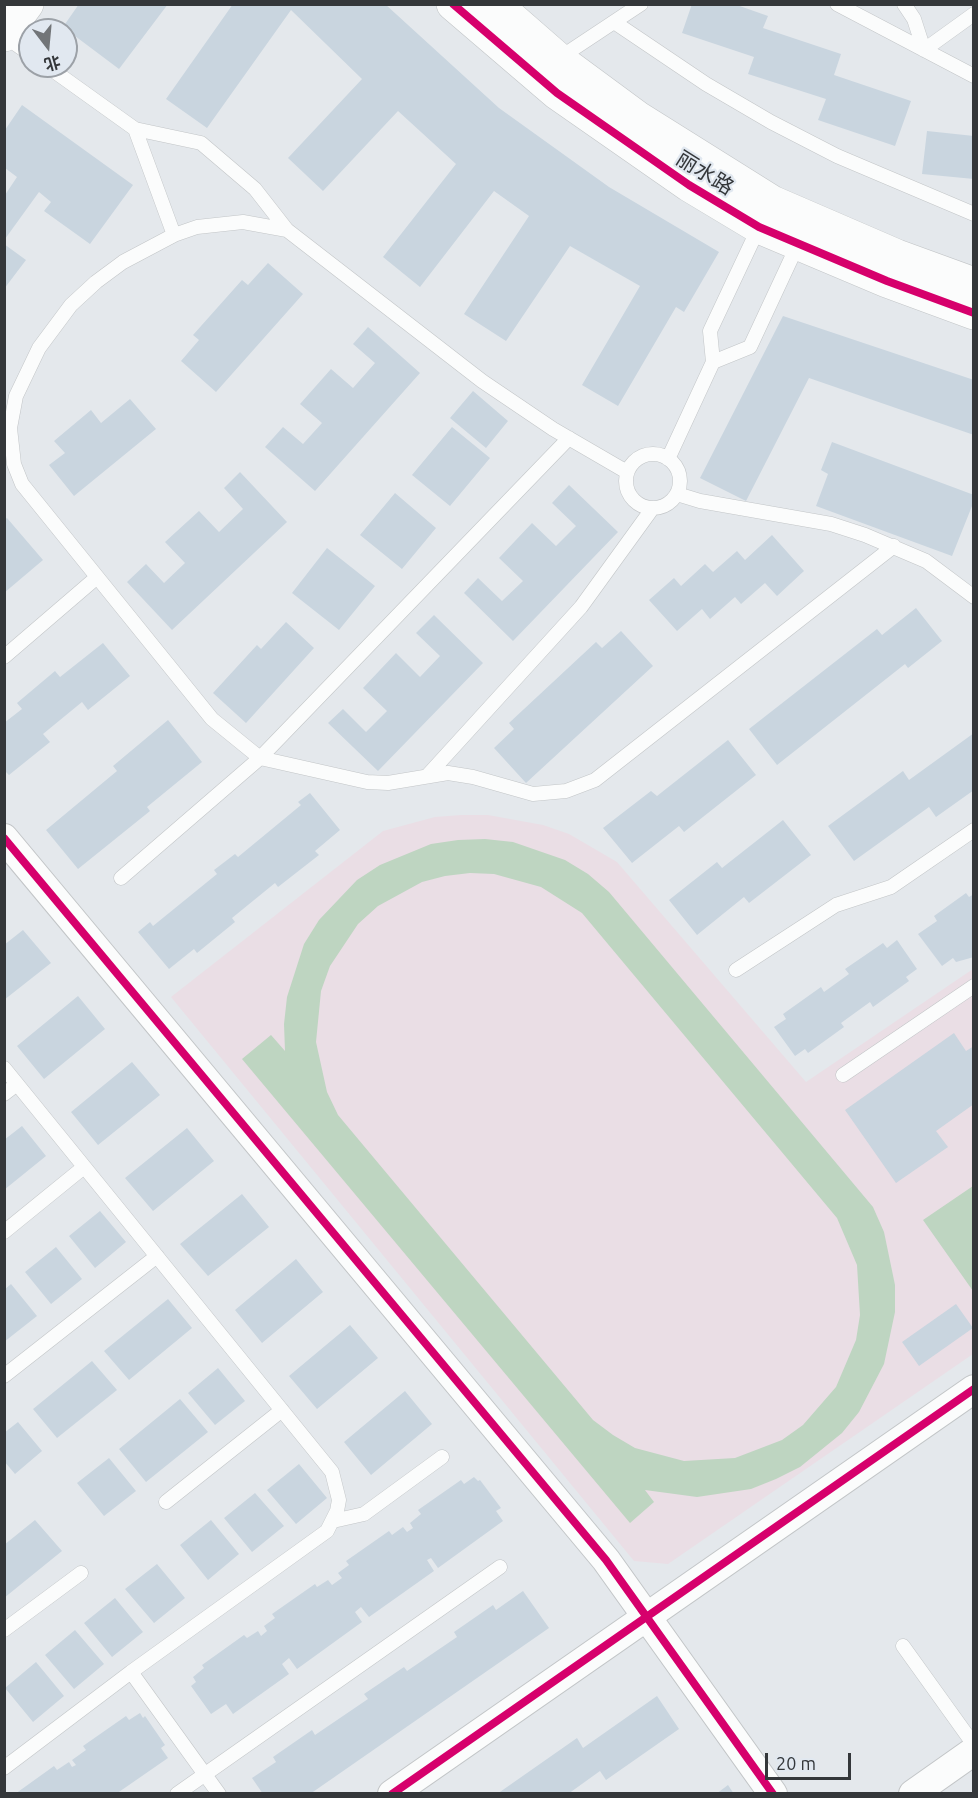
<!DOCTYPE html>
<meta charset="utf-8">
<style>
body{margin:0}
#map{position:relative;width:978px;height:1798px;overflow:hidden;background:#e4e8ec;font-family:Ubuntu,"Noto Sans SC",sans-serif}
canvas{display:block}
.frame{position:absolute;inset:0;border:6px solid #34373a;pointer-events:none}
.north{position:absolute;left:18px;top:18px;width:60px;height:60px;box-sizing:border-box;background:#e1e8f0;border:2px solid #9ca1a7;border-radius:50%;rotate:164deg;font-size:16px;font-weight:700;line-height:24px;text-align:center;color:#34373a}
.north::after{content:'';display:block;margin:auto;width:21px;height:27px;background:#727578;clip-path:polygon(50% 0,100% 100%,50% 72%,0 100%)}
.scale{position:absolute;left:765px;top:1753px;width:86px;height:27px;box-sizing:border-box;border:3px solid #34373a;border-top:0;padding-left:8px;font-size:18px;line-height:21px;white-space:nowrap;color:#34373a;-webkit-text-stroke:4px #e1e8f0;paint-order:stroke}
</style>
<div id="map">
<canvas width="978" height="1798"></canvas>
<div class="frame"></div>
<div class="north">北</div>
<div class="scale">20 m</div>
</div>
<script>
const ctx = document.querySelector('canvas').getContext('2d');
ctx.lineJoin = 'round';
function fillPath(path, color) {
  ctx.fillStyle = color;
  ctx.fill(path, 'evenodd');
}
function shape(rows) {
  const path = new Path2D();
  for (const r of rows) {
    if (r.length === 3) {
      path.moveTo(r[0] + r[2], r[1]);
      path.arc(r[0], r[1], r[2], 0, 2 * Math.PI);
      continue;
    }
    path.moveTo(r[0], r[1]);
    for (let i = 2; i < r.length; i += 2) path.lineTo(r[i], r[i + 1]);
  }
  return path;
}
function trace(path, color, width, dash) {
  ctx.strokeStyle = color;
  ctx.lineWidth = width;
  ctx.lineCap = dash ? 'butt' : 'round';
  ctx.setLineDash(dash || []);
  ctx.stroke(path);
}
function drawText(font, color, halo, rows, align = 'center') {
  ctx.font = font + ' Ubuntu,"Noto Sans SC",sans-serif';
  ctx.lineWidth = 4.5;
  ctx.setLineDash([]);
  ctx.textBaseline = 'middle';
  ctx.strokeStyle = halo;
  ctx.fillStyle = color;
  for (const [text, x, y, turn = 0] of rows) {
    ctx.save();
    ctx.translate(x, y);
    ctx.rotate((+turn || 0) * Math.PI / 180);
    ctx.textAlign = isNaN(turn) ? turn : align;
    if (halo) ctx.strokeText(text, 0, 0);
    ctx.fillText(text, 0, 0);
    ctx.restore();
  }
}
fillPath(shape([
 [461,815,488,815,543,825,569,834,617,862,806,1082,973,969,973,1354,668,1564,634,1561,171,997,383,831,435,817]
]), '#eadee5');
fillPath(shape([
 [485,839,513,842,565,860,588,874,609,892,873,1207,884,1232,895,1285,895,1312,884,1364,859,1412,842,1433,800,1467,776,1479,751,1489,697,1497,645,1490,654,1502,630,1523,242,1059,271,1035,285,1051,284,1024,287,997,304,944,319,920,357,880,380,865,431,844,458,840],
 [470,873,494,874,541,887,582,913,837,1218,857,1265,860,1315,856,1340,836,1387,803,1425,782,1440,735,1458,684,1461,635,1448,613,1435,593,1420,338,1115,327,1092,316,1042,321,991,330,966,358,924,378,906,422,882,445,876],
 [973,1186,974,1186,973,1291,923,1220]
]), '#bed5c1');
fillPath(shape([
 [79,4,168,4,119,69,63,27],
 [233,4,385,4,499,108,609,187,719,252,684,312,676,307,618,406,582,385,640,286,570,246,506,341,464,314,529,216,494,191,420,287,383,257,456,164,398,111,323,191,288,158,362,79,291,10,207,128,166,99],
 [692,4,734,4,768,16,763,28,841,54,834,75,911,101,895,146,818,120,826,99,748,74,754,57,682,33],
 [22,105,133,185,90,244,44,211,51,202,39,192,5,239,5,195,17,177,5,168,5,130],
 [927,131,974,136,974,179,922,174],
 [4,244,26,260,4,289],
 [268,263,303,294,216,392,181,361,199,340,193,335,242,280,248,285],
 [783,316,974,380,974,435,809,378,746,501,700,478],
 [368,327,420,373,315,491,265,447,283,427,303,444,322,423,300,404,331,369,353,388,375,363,353,344],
 [473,391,508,421,486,448,450,418],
 [130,399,156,429,74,496,49,465,65,453,54,441,91,410,101,423],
 [452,427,490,458,450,506,412,475],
 [832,442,974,495,974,501,952,556,816,506,828,474,821,470],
 [240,472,287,522,172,630,127,582,146,564,164,583,185,563,165,542,199,511,219,532,243,509,224,488],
 [569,485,618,532,513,641,464,593,478,578,502,601,523,581,499,558,532,523,556,546,576,526,552,503],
 [395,493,436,528,402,569,360,535],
 [7,518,43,560,4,593,4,520],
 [772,535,804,571,777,596,765,583,741,604,735,597,710,619,702,609,677,631,649,600,674,578,681,586,705,564,713,572,737,551,745,560],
 [327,548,375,586,339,630,292,593],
 [916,608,942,641,908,668,905,664,777,765,749,729,877,629,882,635],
 [434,615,483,663,378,771,328,723,343,709,366,732,387,711,363,688,396,653,420,677,440,656,416,633],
 [286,622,314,648,246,723,213,693,257,645,261,649],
 [621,631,653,666,526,783,494,748,514,729,509,723,596,642,602,648],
 [103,643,130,676,88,710,82,702,43,734,50,742,9,775,4,770,4,723,22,709,17,703,55,671,60,677],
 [168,720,202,762,147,807,150,811,78,869,46,830,117,771,113,766],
 [974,733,974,790,936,817,929,807,854,861,828,826,903,771,909,780],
 [728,740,756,775,684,832,679,826,632,863,603,828,651,791,657,796],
 [310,793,340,830,315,851,319,855,278,887,275,883,232,918,235,922,197,953,194,949,169,969,138,932,150,922,153,926,217,874,214,870,235,854,238,857,301,805,298,802],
 [783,820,811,855,749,903,744,897,697,935,669,900,717,862,722,868],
 [966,893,969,897,974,894,974,957,956,962,953,958,942,966,918,934,937,921,934,916],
 [23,930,51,963,4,1000,4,945],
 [897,940,917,969,906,977,909,981,873,1007,870,1002,841,1023,844,1027,808,1053,805,1049,795,1056,774,1027,786,1019,783,1014,821,987,824,992,849,974,845,969,883,943,887,948],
 [78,996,105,1029,44,1079,17,1046],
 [954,1033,966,1051,974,1046,974,1104,936,1131,948,1147,896,1183,845,1110],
 [132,1062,160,1095,98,1145,71,1112],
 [22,1126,46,1156,4,1190,4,1140],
 [187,1128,214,1161,153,1211,125,1178],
 [242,1194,269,1227,208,1276,180,1244],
 [100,1211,126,1242,95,1268,69,1236],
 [56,1247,82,1279,51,1304,25,1272],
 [296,1259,323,1292,262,1343,235,1310],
 [11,1284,37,1316,4,1342,4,1290],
 [168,1299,192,1328,129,1380,104,1351],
 [956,1304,973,1328,919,1366,902,1342],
 [350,1325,378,1358,317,1409,289,1376],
 [92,1361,117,1390,57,1438,33,1409],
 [218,1368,245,1401,215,1425,188,1393],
 [405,1391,432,1424,371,1475,344,1442],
 [180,1399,208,1432,146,1482,119,1449],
 [18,1422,42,1451,15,1474,4,1461,4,1433],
 [109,1458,136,1491,104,1516,77,1483],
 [299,1464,327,1498,296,1524,267,1490],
 [474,1477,478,1481,480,1480,501,1508,496,1511,503,1521,438,1568,431,1558,427,1560,434,1571,369,1617,361,1607,355,1612,362,1622,297,1669,289,1658,282,1664,289,1674,233,1714,226,1704,211,1714,191,1686,196,1682,193,1677,204,1668,202,1665,244,1635,247,1638,258,1631,261,1636,267,1631,264,1626,275,1618,272,1614,315,1584,317,1587,328,1580,332,1585,342,1578,338,1573,349,1565,346,1561,389,1531,392,1535,403,1527,407,1532,413,1528,410,1523,421,1514,418,1510,461,1480,464,1484],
 [255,1493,284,1526,252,1552,224,1518],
 [35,1520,62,1551,4,1598,4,1545],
 [211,1520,239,1554,208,1580,180,1545],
 [157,1564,185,1598,154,1623,125,1589],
 [523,1591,549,1628,310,1794,263,1794,252,1778,276,1762,273,1757,312,1730,315,1735,368,1699,364,1694,404,1667,407,1671,457,1637,454,1632,493,1605,496,1610],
 [115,1598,143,1632,112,1657,84,1623],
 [75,1630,104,1664,74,1689,45,1655],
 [36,1662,64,1696,33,1722,5,1688],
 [657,1696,679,1729,606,1780,600,1771,568,1794,497,1794,577,1738,583,1748],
 [140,1713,143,1718,145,1716,165,1745,161,1748,168,1758,116,1794,15,1794,54,1766,57,1770,69,1762,72,1767,76,1765,72,1760,86,1750,83,1746,126,1716,129,1720],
 [728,1785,734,1794,716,1794]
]), '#c9d5df');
const lane = shape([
 [837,4,974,76],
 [904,4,914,19,924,50,974,14],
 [614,22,706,84,771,122,837,156,974,214],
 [4,36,30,54],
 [558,59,641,4],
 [47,66,135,129,174,235],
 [135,129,201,143,255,189,287,230],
 [713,362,750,347,798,244],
 [653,481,27],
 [668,459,713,362,710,331,759,227],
 [627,472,553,429,482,381,287,230,243,222,197,227,174,235,123,262,96,282,71,305,39,348,16,396,10,428,14,464,22,484,212,719,260,758,367,782,388,783,448,773,473,777,533,794,566,791,595,780,894,546],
 [677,494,700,501,831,524,865,535,926,561,974,597],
 [4,657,96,578],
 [428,775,581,607,652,509],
 [121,878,260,758,569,438],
 [736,970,836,905,891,887,974,830],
 [4,1068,332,1472,339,1500,337,1511,327,1531,131,1672,4,1768],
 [843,1075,974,986],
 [4,1094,17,1084],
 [4,1232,84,1167],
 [4,1376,157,1256],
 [166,1502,282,1410],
 [333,1521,364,1514,442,1457],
 [4,1630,81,1573],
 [903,1646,974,1745],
 [131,1672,219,1794],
 [177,1794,500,1567]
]);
const street = shape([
 [4,838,606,1560,773,1794],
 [392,1794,974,1389],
 [913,1794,974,1751]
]);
const secondary = shape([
 [453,4,557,93,689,185,759,227,887,281,974,313],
 [495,4,558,59,638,118,772,202,897,256,974,284],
 [4,35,27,4]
]);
trace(lane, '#c2c5c7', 15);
trace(street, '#c2c5c7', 30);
trace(secondary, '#c2c5c7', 34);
trace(lane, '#fbfcfc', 14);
trace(street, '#fbfcfc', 28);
trace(secondary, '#fbfcfc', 33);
trace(shape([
 [453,4,557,93,689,185,759,227,887,281,974,313],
 [4,838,606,1560,773,1794],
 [392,1794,974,1389]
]), '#d6006c', 8);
drawText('21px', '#34373a', '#e1e8f0', [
 ["丽水路",705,173,32]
]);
</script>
